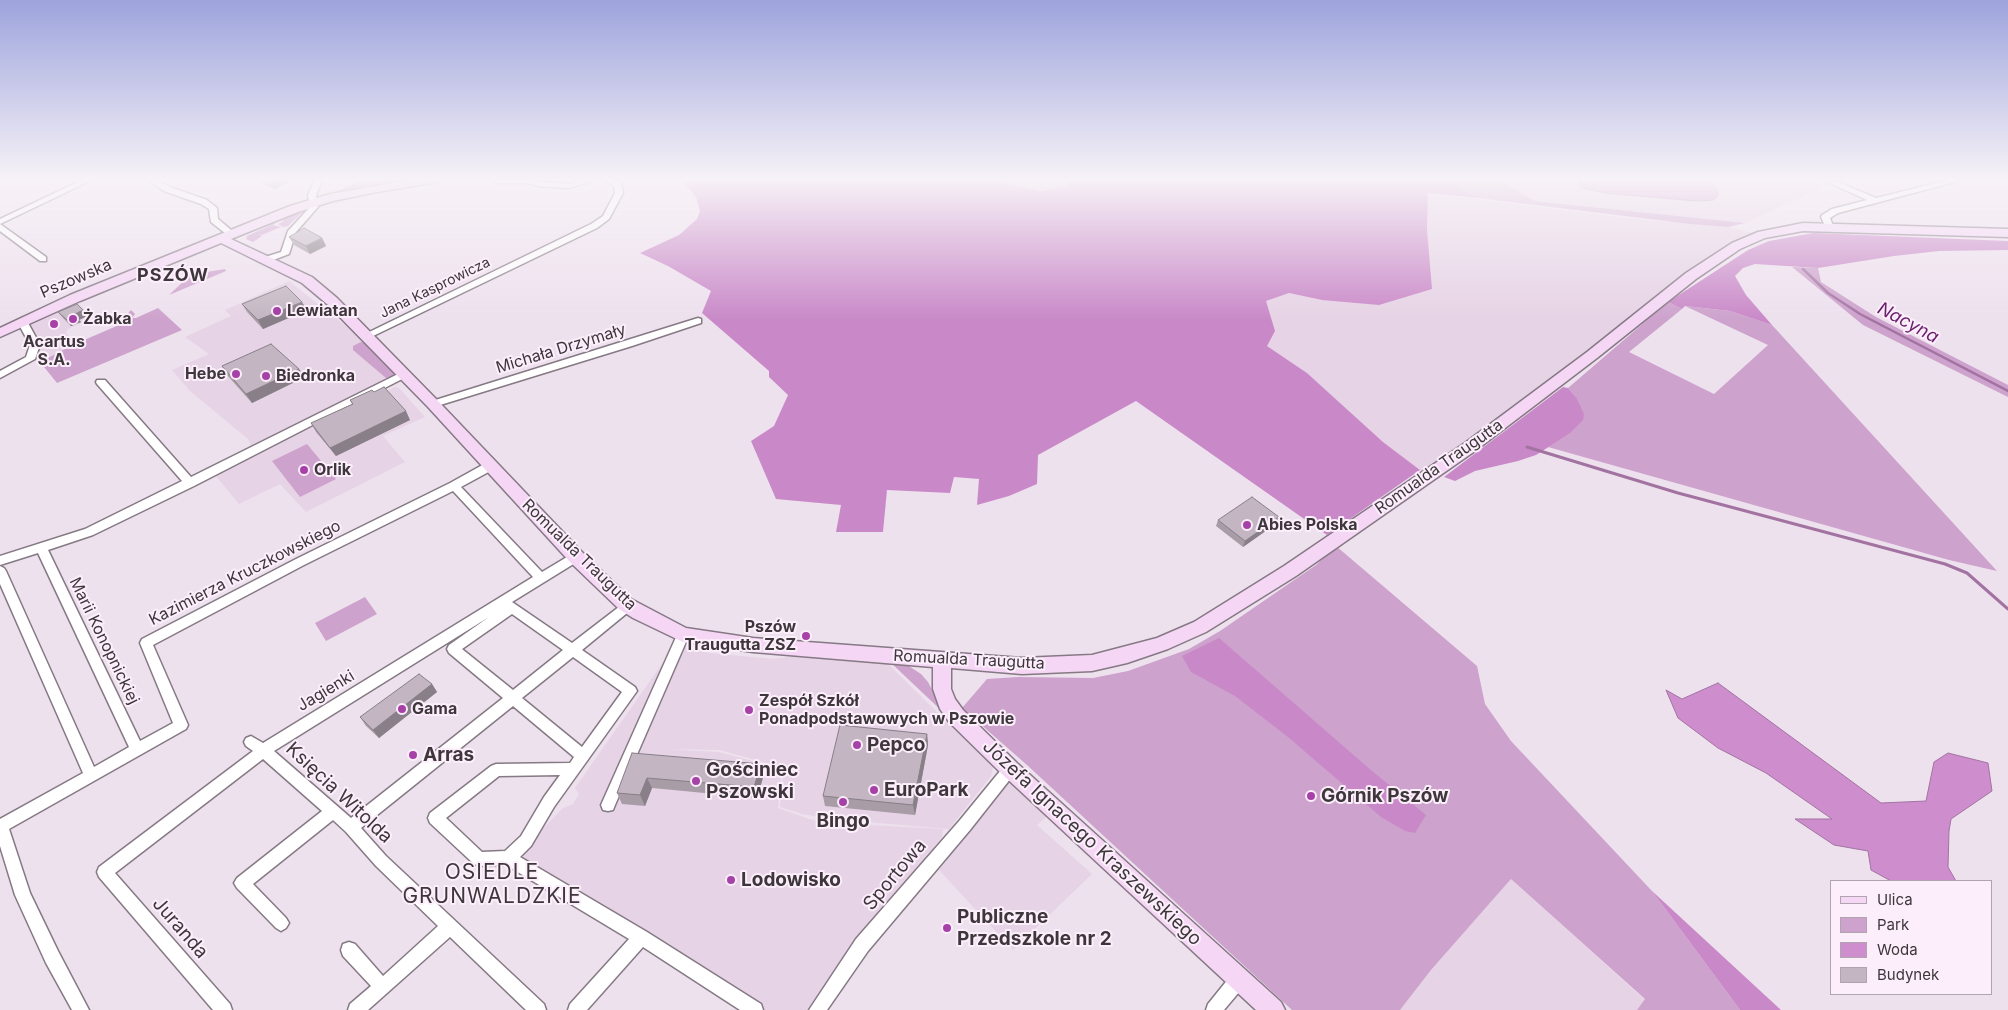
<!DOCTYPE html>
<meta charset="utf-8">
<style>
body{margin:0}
#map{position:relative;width:2008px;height:1010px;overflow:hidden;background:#eee1ee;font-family:Inter,sans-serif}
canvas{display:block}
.legend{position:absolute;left:1830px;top:880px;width:162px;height:115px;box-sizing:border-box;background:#fceefb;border:1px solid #b0a5af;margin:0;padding:6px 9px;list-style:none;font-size:15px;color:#3d373c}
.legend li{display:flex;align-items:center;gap:10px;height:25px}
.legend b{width:25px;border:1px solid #b0a5af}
</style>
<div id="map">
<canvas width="2008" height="1010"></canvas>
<ul class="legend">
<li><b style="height:6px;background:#f5d7f5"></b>Ulica</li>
<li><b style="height:14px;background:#cda2cc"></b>Park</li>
<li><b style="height:14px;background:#ce8dcc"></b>Woda</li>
<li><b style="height:14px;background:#c3b6c2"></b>Budynek</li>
</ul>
</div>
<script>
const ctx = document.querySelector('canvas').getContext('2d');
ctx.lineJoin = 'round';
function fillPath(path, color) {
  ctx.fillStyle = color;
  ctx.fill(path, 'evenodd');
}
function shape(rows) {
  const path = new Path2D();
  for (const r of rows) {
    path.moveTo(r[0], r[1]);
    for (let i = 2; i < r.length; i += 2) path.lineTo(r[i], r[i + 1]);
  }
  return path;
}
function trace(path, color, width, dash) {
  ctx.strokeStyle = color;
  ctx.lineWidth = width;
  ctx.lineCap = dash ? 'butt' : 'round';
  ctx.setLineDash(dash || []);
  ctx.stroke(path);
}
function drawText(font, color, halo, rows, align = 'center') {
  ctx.font = font + ' Inter,sans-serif';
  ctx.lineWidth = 4;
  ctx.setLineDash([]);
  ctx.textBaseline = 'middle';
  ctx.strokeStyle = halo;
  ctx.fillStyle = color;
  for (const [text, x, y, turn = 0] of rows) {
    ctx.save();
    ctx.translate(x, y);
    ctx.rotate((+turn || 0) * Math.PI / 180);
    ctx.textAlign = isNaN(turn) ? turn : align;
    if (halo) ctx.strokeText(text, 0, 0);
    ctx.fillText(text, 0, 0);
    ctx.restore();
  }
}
fillPath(shape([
 [987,179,1071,179,1068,186,1041,191],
 [1497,179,1809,179,1825,186,1745,223,1535,201],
 [1428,193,1637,219,1728,227,1762,235,1736,246,1430,475,1420,470,1383,442,1307,373,1267,346,1265,301,1289,293,1322,300,1427,230],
 [289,281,356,334,394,374,375,389,268,445,395,387,399,388,425,417,383,436,405,462,306,512,280,484,239,504,215,475,253,452,248,439,190,391,172,370,209,354,185,337,231,316,225,310],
 [75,300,92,318,68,329,66,332,74,346,39,362,36,359,39,349,28,321],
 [687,647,709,653,774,659,794,656,888,664,993,767,991,776,949,829,831,819,802,814,780,807,784,768,720,750,665,749,719,752,782,769,778,808,812,820,869,825,943,829,942,837,838,968,813,1010,757,1010,516,856,563,808,573,804,579,794,575,788,671,651],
 [1016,779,1051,813,1037,825,1092,874,1013,950,939,870,1004,781],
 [1511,879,1645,1000,1637,1010,1400,1010,1431,970]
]), '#e6d3e5');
fillPath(shape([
 [1467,179,1497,179,1535,201,1745,223,1728,227,1690,224,1478,198,1462,188,1462,184],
 [306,209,288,226,283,227,278,224,284,221,281,220,273,225,281,227,262,235,258,234,262,236,253,242,246,239,247,236],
 [1792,267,1818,268,1821,282,1876,317,2008,385,2008,397,1863,325],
 [225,269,226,271,169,295,187,278,194,274],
 [1668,302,1682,309,1629,352,1714,394,1768,345,1685,306,1730,311,1772,325,1997,571,1949,560,1548,447,1569,434,1576,397,1568,388],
 [158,308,182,330,57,383,40,362,75,344,126,322,128,320,122,320,131,310,135,314,132,318,136,318],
 [361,342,366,343,395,373,393,377,386,378,353,350,353,346],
 [307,444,336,479,300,497,272,461],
 [1336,546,1477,666,1485,704,1511,741,1652,891,1740,1010,1637,1010,1645,999,1511,879,1431,970,1400,1010,1292,1010,1027,765,962,708,987,679,1018,677,1093,678,1128,671,1189,649,1220,631,1316,565],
 [365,597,377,614,326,641,315,623],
 [889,661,906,664,921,674,928,682,944,713]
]), '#cda2cc');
fillPath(shape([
 [364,179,407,179,331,194],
 [692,179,987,179,1041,191,1067,186,1071,179,1467,179,1460,187,1478,198,1428,193,1427,230,1432,289,1379,305,1322,300,1289,293,1266,301,1275,331,1267,346,1307,373,1383,442,1420,470,1327,535,1136,401,1038,455,1037,484,1009,496,977,505,979,479,954,477,950,493,887,490,883,532,836,532,841,505,776,499,751,441,774,426,788,395,769,377,769,371,702,313,711,291,668,266,640,253,679,235,697,219,700,211,696,197,685,184],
 [1813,233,2008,241,2008,250,1939,251,1894,256,1818,268,1755,264,1743,268,1735,276,1746,295,1772,325,1730,311,1685,306,1682,309,1668,302,1748,250,1769,241],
 [1563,387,1568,388,1576,397,1584,414,1583,420,1569,434,1536,455,1518,461,1475,471,1455,481,1444,477],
 [1219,638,1372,771,1426,815,1415,833,1405,831,1381,817,1288,737,1235,696,1191,672,1182,656],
 [1652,891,1781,1010,1740,1010]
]), '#c989c8');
const water = shape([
 [1578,179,1709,179,1718,192,1717,197,1713,200,1696,201,1605,193,1582,188,1578,179],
 [1718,683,1881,803,1926,801,1934,762,1948,753,1988,763,1992,791,1951,819,1949,831,1948,867,1956,881,1891,881,1871,870,1868,851,1834,845,1795,819,1832,819,1766,773,1718,748,1678,718,1666,690,1682,699,1718,683]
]);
fillPath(water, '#ce8dcc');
trace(water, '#a273a1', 1);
trace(shape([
 [1803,269,1828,293,1860,314,2008,391]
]), '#a273a1', 2.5);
trace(shape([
 [1527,447,1678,493,1945,564,1967,573,2008,609]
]), '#a273a1', 3);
const street = shape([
 [84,179,94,179,0,224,46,257,46,261,40,261,0,231,0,219,84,179],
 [147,179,156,179,170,187,207,200,217,208,218,219,237,235,236,237,230,237,211,222,209,209,201,204,164,191,147,179],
 [315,179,323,179,316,195,318,207,296,232,289,254,268,262,262,262,262,258,281,252,288,231,310,207,308,195,315,179],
 [491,179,529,179,539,182,569,184,587,179,599,179,569,188,539,186,528,183,497,183,491,179],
 [603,179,613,179,621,183,623,193,609,219,597,228,369,338,363,338,361,336,591,224,603,216,615,193,614,186,603,179],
 [1821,179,1831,179,1876,198,1953,179,1966,179,1838,213,1830,218,1833,226,1829,229,1825,226,1821,217,1822,215,1832,209,1867,200,1821,179],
 [22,318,27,321,40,345,35,359,0,378,0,371,26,357,30,345,17,321,22,318],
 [698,318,701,319,701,323,632,346,437,406,433,407,428,404,429,402,698,318],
 [404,371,408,372,409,374,408,376,194,486,93,535,48,550,140,741,173,723,140,643,142,639,296,559,450,483,486,463,494,463,495,466,494,469,461,487,542,572,572,554,580,554,582,557,580,560,512,602,572,643,624,603,628,601,632,603,634,606,632,609,582,650,635,687,637,691,554,807,531,846,520,857,647,932,761,1004,763,1010,740,1010,643,947,587,1010,568,1010,570,1004,629,939,506,865,479,866,474,864,430,823,428,818,430,813,491,766,496,764,570,763,574,757,513,706,361,828,386,856,544,1004,546,1010,526,1010,450,937,368,1010,348,1010,350,1004,371,986,343,956,341,950,343,944,349,942,355,944,383,976,438,926,376,866,346,832,333,820,253,884,286,918,289,923,286,928,281,931,276,928,237,888,234,883,237,878,322,811,263,759,115,873,230,1004,232,1010,213,1010,99,877,97,872,99,867,253,751,246,746,244,742,246,738,251,736,263,743,533,577,453,491,304,565,153,645,188,725,186,729,9,829,30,893,58,951,89,1010,72,1010,46,963,15,895,0,846,0,819,83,773,0,584,0,566,4,568,6,571,94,767,129,747,38,553,0,565,0,556,85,529,182,481,97,384,96,382,97,380,105,380,191,477,404,371],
 [512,614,563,650,513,690,462,649,512,614],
 [489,617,449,645,447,649,449,653,503,698,351,818,274,751,489,617],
 [573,657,622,692,582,747,522,698,573,657],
 [560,775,544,797,521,836,505,851,482,852,446,818,499,776,560,775],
 [683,630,687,631,689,635,615,805,613,810,608,811,603,810,601,805,677,635,679,631,683,630],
 [1010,763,1015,765,1017,769,1015,773,970,830,868,951,827,1010,809,1010,856,939,960,820,1005,765,1010,763],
 [1239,971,1245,973,1247,979,1245,985,1224,1010,1206,1010,1208,1004,1233,973,1239,971]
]);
const secondary = shape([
 [417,179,445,179,439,182,377,192,333,201,298,212,231,239,312,277,337,298,438,401,582,552,631,599,686,628,753,638,1022,658,1092,655,1157,638,1194,622,1284,566,1465,443,1587,352,1686,273,1732,243,1758,232,1803,223,2008,229,2008,237,1803,231,1765,238,1740,249,1696,279,1597,358,1475,451,1296,576,1206,632,1168,649,1127,663,1092,671,1022,674,951,668,951,689,955,699,963,710,1017,763,1281,1002,1285,1010,1256,1010,1003,775,949,722,940,709,933,689,933,667,753,652,683,642,633,618,619,609,570,562,428,407,327,304,302,283,221,243,80,301,0,337,0,328,70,295,290,206,330,194,417,179]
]);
trace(street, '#857984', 3);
trace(secondary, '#857984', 3);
fillPath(street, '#fff');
fillPath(secondary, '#f5d7f5');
fillPath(shape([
 [261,179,296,179,274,189,263,184],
 [289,237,322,238,326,246,310,254,294,245],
 [242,304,307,310,263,329,247,312],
 [83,310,87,316,79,320,81,322,71,326,63,318,58,312],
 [222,366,305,377,252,403,227,375],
 [374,392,410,420,336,456,316,432,311,423,352,404,350,400],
 [1218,520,1277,523,1243,547,1216,526],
 [432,684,437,692,379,738,366,726,360,717],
 [927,734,928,745,915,815,825,806,823,796],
 [632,753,764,774,757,798,652,788,645,806,622,804,617,793]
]), '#a89da7');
fillPath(shape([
 [282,179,296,179,274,189,271,184],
 [322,238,326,246,310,254,306,246],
 [302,302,307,310,263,329,258,320],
 [83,310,87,316,79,320,81,322,71,326,67,320,75,314],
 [299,369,305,377,252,403,246,394],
 [406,411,410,420,336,456,330,448],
 [1279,517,1277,523,1243,547,1245,541],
 [432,684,437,692,379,738,373,730],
 [927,734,928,745,915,815,913,805],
 [761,764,764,774,757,798,754,787],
 [647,778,652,788,645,806,640,795]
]), '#887f88');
const building = shape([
 [261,179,282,179,271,184,261,179],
 [304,228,322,238,306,246,289,237,304,228],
 [286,286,302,302,258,320,242,304,286,286],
 [77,304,83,310,75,314,77,316,67,320,58,312,77,304],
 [271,344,299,369,246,394,222,366,271,344],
 [384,387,406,411,330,448,311,423,353,404,350,400,372,390,374,392,384,387],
 [1252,497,1279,517,1245,541,1218,520,1252,497],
 [419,674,432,684,373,730,360,717,419,674],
 [840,725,927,734,913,805,823,796,840,725],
 [632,753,761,764,754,787,647,778,640,795,617,793,632,753]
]);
fillPath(building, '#c3b6c2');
trace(building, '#887f88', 1);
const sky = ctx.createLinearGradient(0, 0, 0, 320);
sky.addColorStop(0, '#9da4dd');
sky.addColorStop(0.56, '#f7f2f7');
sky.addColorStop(1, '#f7f2f700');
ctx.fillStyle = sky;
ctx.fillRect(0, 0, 2008, 320);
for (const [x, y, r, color] of [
 [277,311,5,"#a642a7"],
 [73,319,5,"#a642a7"],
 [54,324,5,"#a642a7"],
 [236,374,5,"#a642a7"],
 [266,376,5,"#a642a7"],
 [304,470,5,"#a642a7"],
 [1247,525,5,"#a642a7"],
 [806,636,5,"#a642a7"],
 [402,709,5,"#a642a7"],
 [749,710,5,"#a642a7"],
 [857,745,5,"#a642a7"],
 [413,755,5,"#a642a7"],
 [696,781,5,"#a642a7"],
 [874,790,5,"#a642a7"],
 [1311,796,5,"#a642a7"],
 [843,802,5,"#a642a7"],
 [731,880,5,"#a642a7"],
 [947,928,5,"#a642a7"]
]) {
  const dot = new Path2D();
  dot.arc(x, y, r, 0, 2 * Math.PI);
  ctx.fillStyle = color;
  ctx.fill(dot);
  trace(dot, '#fceefb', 2);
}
drawText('14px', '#3d373c', '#fceefb', [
 ["Jana Kasprowicza",435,288,-26]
]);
drawText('16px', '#3d373c', '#fceefb', [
 ["Pszowska",76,279,-23],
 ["Michała Drzymały",561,349,-17],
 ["Romualda Traugutta",1439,467,-35],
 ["Romualda Traugutta",579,555,44],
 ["Kazimierza Kruczkowskiego",245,573,-27],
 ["Marii Konopnickiej",104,641,64],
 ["Romualda Traugutta",969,660,3],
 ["Jagienki",326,691,-31]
]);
drawText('bold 16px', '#3d373c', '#fceefb', [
 ["Lewiatan",287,311],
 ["Żabka",83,319],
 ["Acartus",54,342,"center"],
 ["S.A.",54,360,"center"],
 ["Hebe",226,374,"right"],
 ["Biedronka",276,376],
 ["Orlik",314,470],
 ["Abies Polska",1257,525],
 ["Pszów",796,627,"right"],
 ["Traugutta ZSZ",796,645,"right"],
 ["Zespół Szkół",759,701],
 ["Ponadpodstawowych w Pszowie",759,719],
 ["Gama",412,709]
], 'left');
ctx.letterSpacing = '1px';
drawText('bold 18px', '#3d373c', '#fceefb', [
 ["PSZÓW",173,276]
]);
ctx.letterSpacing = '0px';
drawText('italic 18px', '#6a1f6c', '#fceefb', [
 ["Nacyna",1908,323,28]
]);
drawText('bold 19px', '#3d373c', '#fceefb', [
 ["Pepco",867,745],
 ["Arras",423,755],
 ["Gościniec",706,770],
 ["Pszowski",706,792],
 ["EuroPark",884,790],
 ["Górnik Pszów",1321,796],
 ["Bingo",843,821,"center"],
 ["Lodowisko",741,880],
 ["Publiczne",957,917],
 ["Przedszkole nr 2",957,939]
], 'left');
drawText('19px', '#3d373c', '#fceefb', [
 ["Księcia Witolda",339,793,43],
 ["Józefa Ignacego Kraszewskiego",1092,843,43],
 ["Sportowa",895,875,-50],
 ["Juranda",180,928,49]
]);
ctx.letterSpacing = '1px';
drawText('21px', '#3d373c', '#fceefb', [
 ["OSIEDLE",492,873],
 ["GRUNWALDZKIE",492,897]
]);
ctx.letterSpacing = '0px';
</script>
